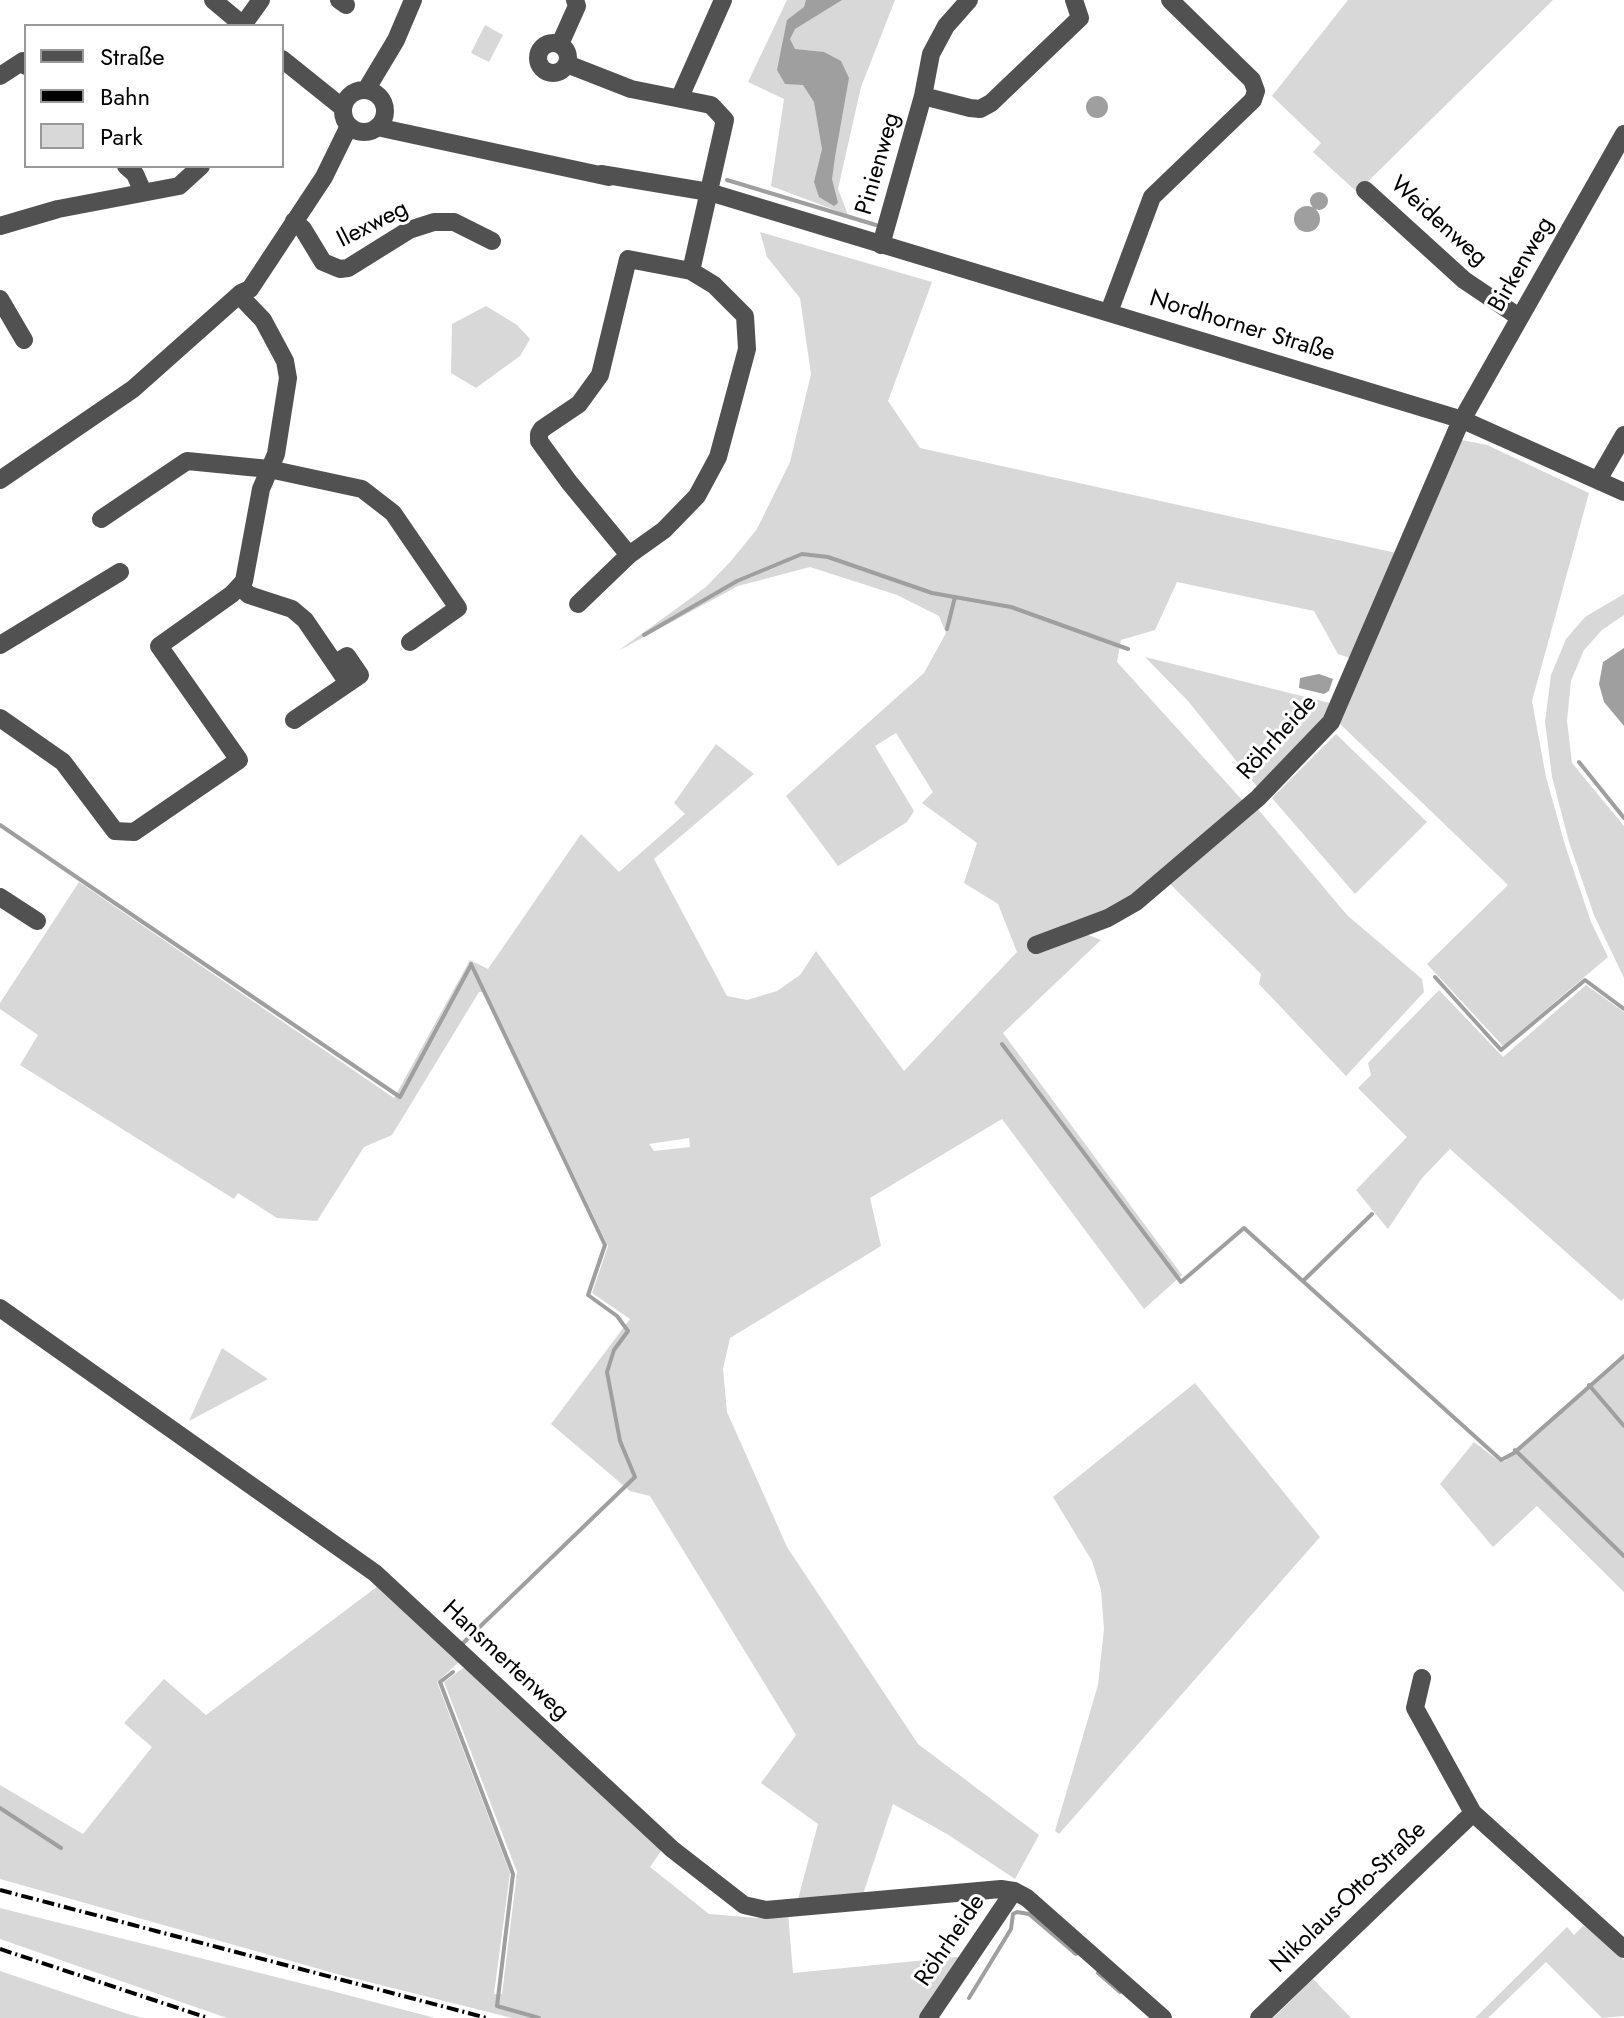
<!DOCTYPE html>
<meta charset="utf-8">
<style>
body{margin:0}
#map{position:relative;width:1624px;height:2018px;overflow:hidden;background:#fff;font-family:Jost,sans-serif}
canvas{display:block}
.legend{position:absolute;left:24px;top:24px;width:260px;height:144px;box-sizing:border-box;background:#fff;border:2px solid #999;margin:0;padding:10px 14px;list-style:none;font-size:24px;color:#000}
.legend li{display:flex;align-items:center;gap:16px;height:40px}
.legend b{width:40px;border:2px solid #999}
</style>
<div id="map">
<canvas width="1624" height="2018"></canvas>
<ul class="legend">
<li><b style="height:10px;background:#515151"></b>Straße</li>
<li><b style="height:10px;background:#000"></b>Bahn</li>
<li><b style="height:22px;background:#d8d8d8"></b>Park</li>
</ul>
</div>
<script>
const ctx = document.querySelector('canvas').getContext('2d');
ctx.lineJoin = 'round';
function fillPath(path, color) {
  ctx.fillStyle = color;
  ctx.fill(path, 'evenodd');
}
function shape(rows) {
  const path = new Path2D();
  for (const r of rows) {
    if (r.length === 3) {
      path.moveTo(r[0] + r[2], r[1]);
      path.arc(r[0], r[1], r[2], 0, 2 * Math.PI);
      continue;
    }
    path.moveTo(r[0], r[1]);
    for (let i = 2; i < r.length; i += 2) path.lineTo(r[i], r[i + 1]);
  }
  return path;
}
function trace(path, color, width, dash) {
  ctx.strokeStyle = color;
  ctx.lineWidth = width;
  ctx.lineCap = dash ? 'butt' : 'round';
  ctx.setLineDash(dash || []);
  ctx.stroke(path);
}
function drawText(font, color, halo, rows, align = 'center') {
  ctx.font = font + ' Jost,sans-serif';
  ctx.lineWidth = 6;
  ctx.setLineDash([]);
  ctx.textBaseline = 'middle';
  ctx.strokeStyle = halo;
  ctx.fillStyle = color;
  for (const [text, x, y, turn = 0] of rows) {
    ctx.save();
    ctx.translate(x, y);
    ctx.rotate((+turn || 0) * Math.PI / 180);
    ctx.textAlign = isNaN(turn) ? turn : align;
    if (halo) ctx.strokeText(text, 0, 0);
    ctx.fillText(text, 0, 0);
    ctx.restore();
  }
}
fillPath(shape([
 [787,0,895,0,861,87,838,189,848,215,771,186,784,99,748,82],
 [1348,0,1553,0,1357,192,1313,152,1321,143,1272,96],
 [485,25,503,35,489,62,471,53],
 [760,232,932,282,888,401,920,448,1401,554,1355,660,1338,654,1314,611,1177,582,1155,630,1121,640,1117,662,1243,801,1132,895,1105,912,1063,925,1101,940,1003,1033,1182,1275,1144,1309,1002,1119,870,1198,881,1246,730,1338,723,1369,727,1412,787,1547,918,1744,1039,1835,1015,1879,947,1834,893,1804,862,1897,797,1903,818,1824,761,1783,796,1735,650,1496,630,1491,551,1424,630,1319,592,1293,608,1246,486,992,479,992,392,1135,364,1147,317,1221,277,1218,238,1193,234,1199,20,1065,38,1035,0,1009,0,1003,79,882,394,1098,470,960,488,969,581,834,619,872,685,814,674,803,716,744,754,774,654,859,727,996,747,1000,777,991,800,975,816,951,904,1071,1017,952,998,904,964,883,977,843,922,803,933,792,896,733,875,746,914,811,907,822,838,866,786,796,924,673,946,633,939,616,897,595,810,567,738,586,618,651,706,587,731,561,757,529,790,462,811,374,800,298,767,257],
 [689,1138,690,1147,654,1151,649,1144],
 [486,306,517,325,530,339,520,356,476,388,451,373,452,324],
 [1462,440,1487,445,1589,493,1532,701,1546,777,1565,845,1591,922,1608,957,1503,1046,1427,964,1508,885,1339,723],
 [1624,594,1624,615,1602,630,1584,650,1571,681,1567,721,1572,763,1624,826,1624,978,1594,915,1569,842,1552,777,1545,722,1551,675,1566,639,1585,617],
 [1145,657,1334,704,1327,719,1258,788,1188,701],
 [1336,734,1427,822,1355,894,1272,798],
 [1257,808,1347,915,1422,979,1424,992,1346,1076,1259,984,1261,974,1169,883],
 [1586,985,1624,1012,1624,1298,1621,1301,1450,1149,1422,1178,1388,1229,1356,1190,1407,1137,1358,1088,1371,1075,1368,1063,1439,990,1503,1057],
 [222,1348,268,1379,189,1421],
 [1624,1359,1624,1592,1537,1506,1493,1547,1440,1484,1474,1442,1500,1462,1505,1461],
 [1195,1383,1320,1537,1059,1834,1055,1831,1098,1685,1104,1629,1101,1590,1092,1561,1053,1497],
 [378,1586,459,1662,437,1682,510,1873,494,1994,502,1994,517,1872,444,1682,466,1666,663,1848,650,1867,709,1914,757,1918,788,1913,793,1973,967,1956,922,2018,512,2018,337,1974,0,1879,0,1785,83,1834,152,1747,124,1723,164,1679,206,1715],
 [0,1908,332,1991,435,2018,227,2018,0,1939],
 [1583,1926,1592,1929,1624,1960,1624,2016,1602,2018,1546,1962,1488,2018,1475,2018,1567,1927,1574,1935],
 [0,1971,128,2014,143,2018,0,2018],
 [1313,1979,1351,2018,1273,2018]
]), '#d8d8d8');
fillPath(shape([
 [806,0,842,0,795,29,790,39,795,49,824,52,841,61,849,78,835,157,832,179,838,203,834,206,819,197,814,182,822,149,814,102,803,85,785,84,777,70,787,20,804,7],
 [1097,107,11],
 [1319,201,9],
 [1307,219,13],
 [1624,648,1624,726,1604,702,1599,684,1603,662],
 [1319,674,1333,679,1329,691,1324,694,1299,688,1300,678]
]), '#9f9f9f');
trace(shape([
 [727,180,876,225],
 [947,629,955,597],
 [644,635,737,581,802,554,828,557,932,593,1011,607,1128,649],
 [1579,762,1624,818],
 [0,825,400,1097,471,965],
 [1435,977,1501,1050,1585,980,1624,1009],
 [1002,1044,1181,1282,1244,1228,1501,1460,1514,1453,1624,1356],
 [1303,1281,1372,1214],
 [1589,1385,1624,1426],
 [1515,1450,1624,1556],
 [462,1644,635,1477,620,1441,607,1372,614,1350,628,1331,617,1316,588,1295,605,1245,471,964],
 [453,1672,440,1682,513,1874,497,2006,539,2018],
 [0,1808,61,1848],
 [1098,1973,1120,1992],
 [969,1998,1011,1929,1013,1914,1017,1912,1029,1914,1076,1954]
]), '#9f9f9f', 4);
trace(shape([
 [213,0,244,26],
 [339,0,346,5],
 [243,25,261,0],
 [553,58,15],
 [560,44,577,6,575,0],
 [282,59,343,108],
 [567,64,631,89,711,105,725,120,691,271],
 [0,76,23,61,26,66],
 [366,90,396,40,413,0],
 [364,111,21],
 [923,96,970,108,980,109,991,103,1080,18,1074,0],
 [680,97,723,0],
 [377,127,609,177],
 [126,166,135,174,143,192],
 [601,174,709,192,1463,420,1624,492],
 [1365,190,1464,280,1519,317],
 [294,221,303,229,323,262,340,269,348,268,409,230,434,222,454,222,492,241],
 [0,226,58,209,179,186,201,166],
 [881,245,923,96,931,54,946,26,969,0],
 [0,299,24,340],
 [1109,312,1152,197,1253,100,1256,91,1252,80,1170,0],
 [0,480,133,389,241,293,250,289,324,177,349,126],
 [1598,480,1624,435],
 [101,519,187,461,269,469,362,489,393,513,458,608,410,642],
 [240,587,249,595,292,609,305,620,348,683],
 [578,604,629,555,664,530,697,496,718,457,747,349,745,316,714,285,691,271,628,259,600,375,579,404,542,429,539,434,539,441,569,482,629,555],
 [0,645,120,572],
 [0,718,63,762,115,831,134,832,239,760,159,646,232,594,244,581,261,489,276,454,288,378,285,361,263,320,239,295],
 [294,720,360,675,347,656,335,664],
 [0,897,37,921],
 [1036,945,1108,918,1136,902,1258,798,1331,722,1459,425,1624,134],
 [0,1308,375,1573,672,1849,744,1905,766,1910,1001,1889,1014,1891,1027,1898,1163,2018],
 [1422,1678,1415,1708,1473,1813,1624,1949],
 [928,2018,1014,1891],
 [1259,2018,1473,1813]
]), '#515151', 18);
trace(shape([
 [0,1890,487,2018],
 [0,1949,208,2018]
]), '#000', 4, [12, 4, 2, 4]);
drawText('24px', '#000', '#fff', [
 ["Pinienweg",879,164,-74],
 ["Weidenweg",1438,222,42],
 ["Ilexweg",373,225,-27],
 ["Birkenweg",1522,265,-60],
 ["Nordhorner Straße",1242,327,17],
 ["Röhrheide",1278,738,-48],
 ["Hansmertenweg",505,1661,43],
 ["Nikolaus-Otto-Straße",1349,1898,-44],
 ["Röhrheide",951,1941,-56]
]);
</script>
